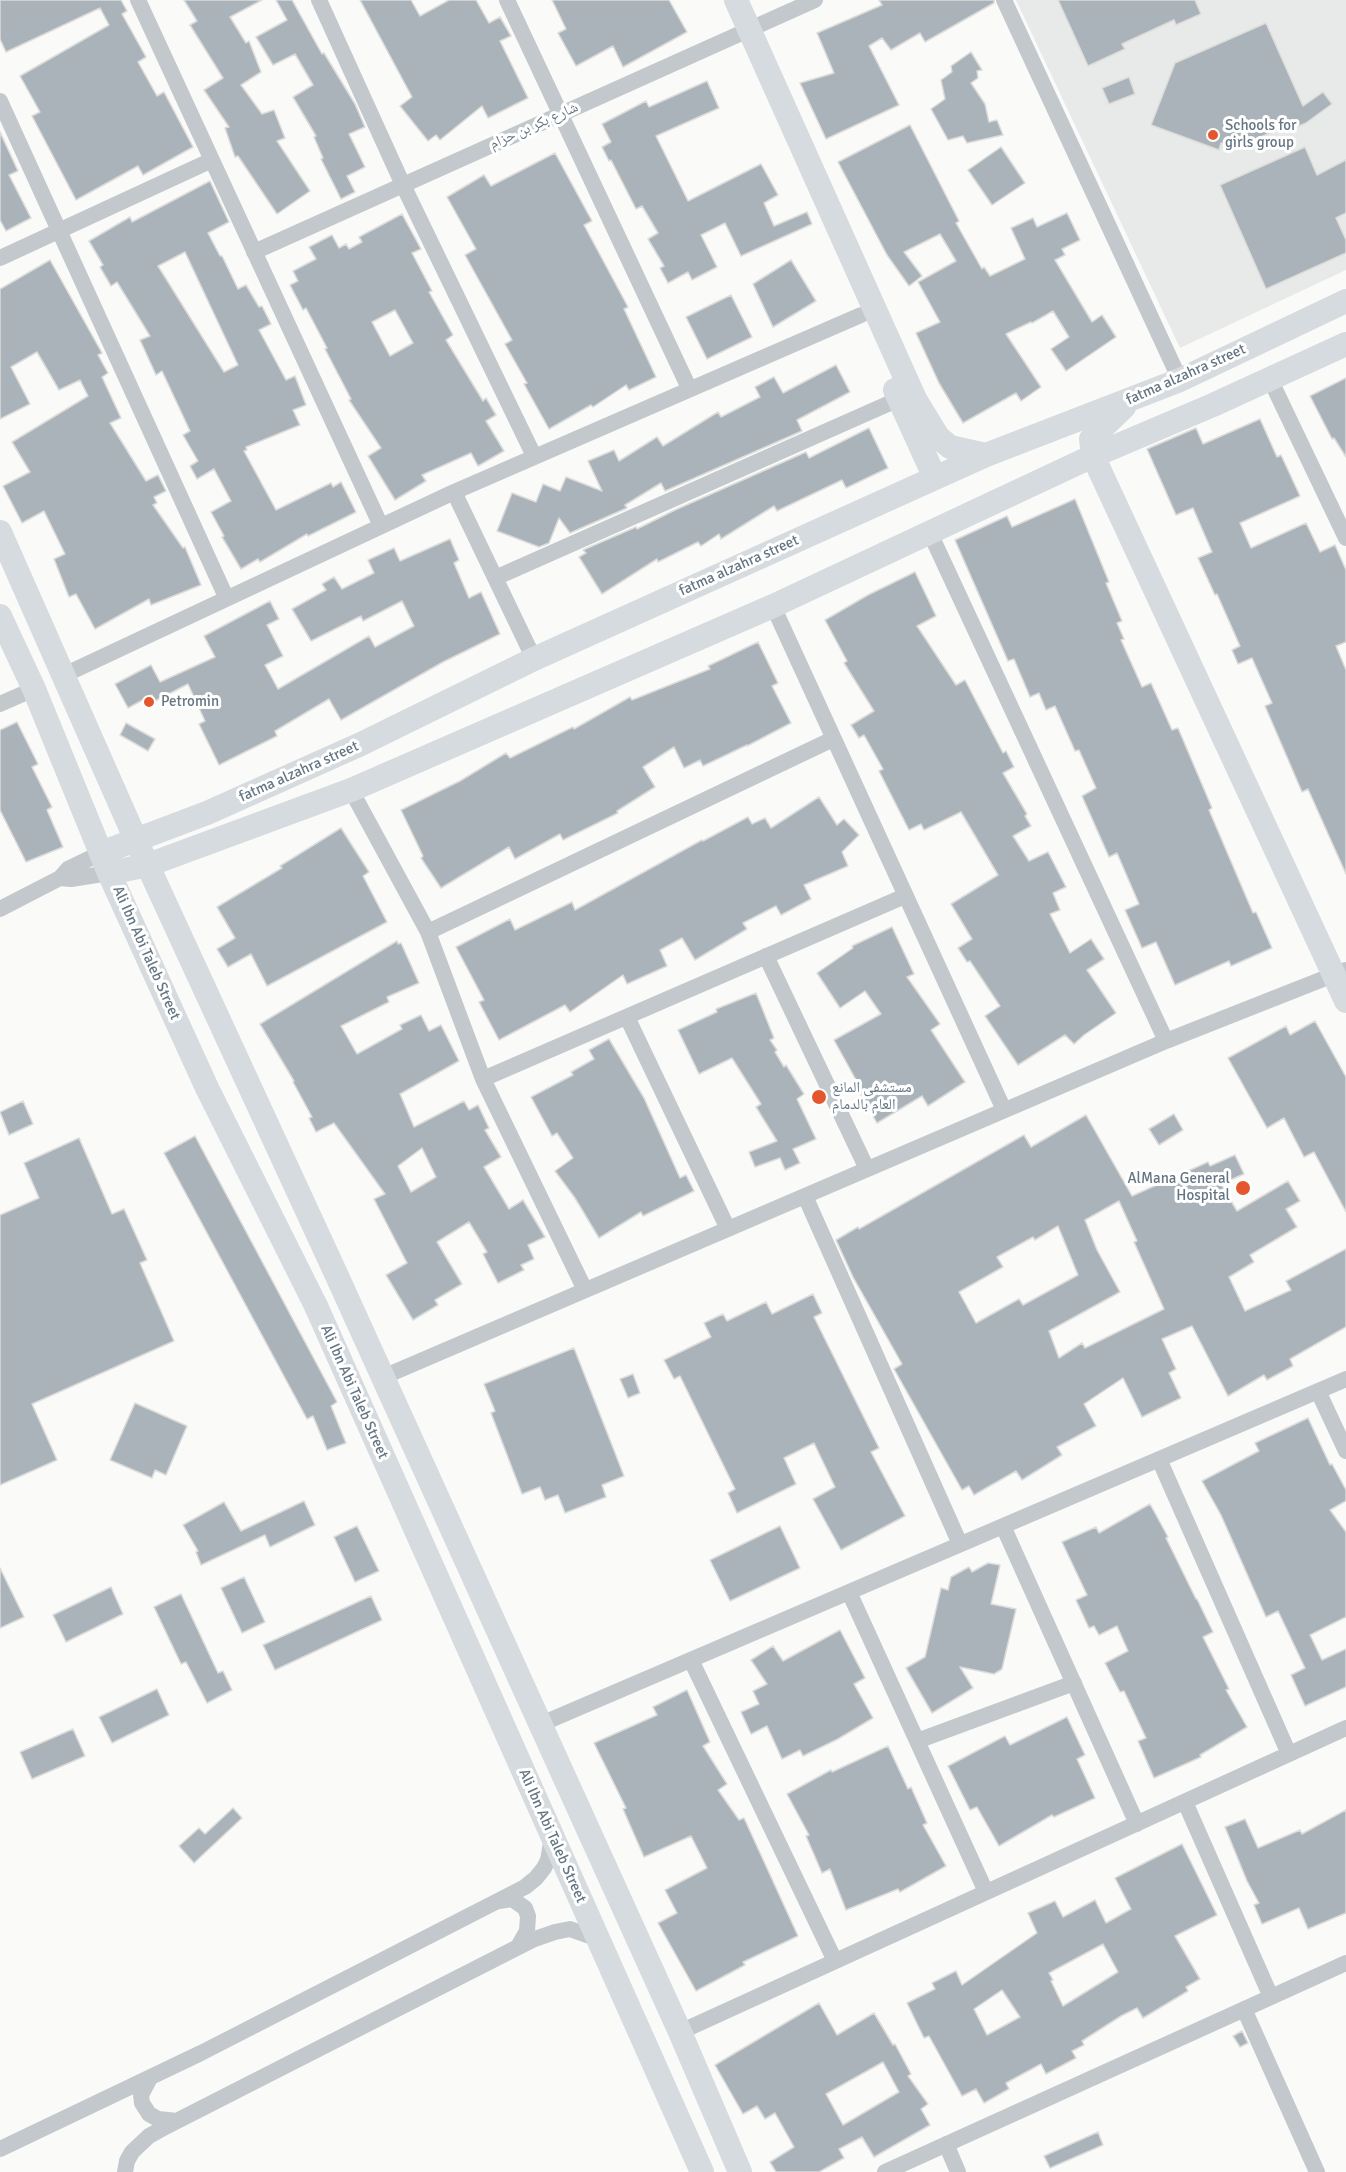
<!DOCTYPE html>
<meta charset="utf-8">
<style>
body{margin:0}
canvas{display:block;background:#fafaf8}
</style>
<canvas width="1346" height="2172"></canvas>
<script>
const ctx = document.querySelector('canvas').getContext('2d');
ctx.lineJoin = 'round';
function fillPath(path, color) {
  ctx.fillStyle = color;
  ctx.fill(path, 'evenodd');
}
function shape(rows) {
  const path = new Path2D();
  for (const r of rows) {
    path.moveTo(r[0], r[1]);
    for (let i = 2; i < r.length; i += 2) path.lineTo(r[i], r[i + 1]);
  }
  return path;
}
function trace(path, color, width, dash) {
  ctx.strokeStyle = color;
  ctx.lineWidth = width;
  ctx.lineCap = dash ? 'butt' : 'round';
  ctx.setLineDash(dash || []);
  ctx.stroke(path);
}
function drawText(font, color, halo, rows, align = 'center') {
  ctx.font = font + ' Signika,"Noto Naskh Arabic",sans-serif';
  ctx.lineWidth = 6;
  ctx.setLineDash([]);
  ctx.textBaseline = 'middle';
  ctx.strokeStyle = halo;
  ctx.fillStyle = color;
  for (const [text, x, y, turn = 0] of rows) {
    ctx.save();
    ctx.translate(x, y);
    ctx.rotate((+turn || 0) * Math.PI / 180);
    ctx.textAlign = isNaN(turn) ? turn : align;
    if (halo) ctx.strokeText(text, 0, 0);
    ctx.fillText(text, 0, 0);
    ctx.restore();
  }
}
fillPath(shape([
 [1016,0,1346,0,1346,270,1180,348]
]), '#e8e9e9');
const building = shape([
 [0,0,121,0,127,11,122,14,146,57,138,62,157,96,164,92,193,147,143,175,138,166,76,200,32,116,40,112,20,76,109,25,100,8,6,52,0,39,0,0],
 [184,0,262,0,230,17,246,43,249,41,261,72,241,85,262,114,274,110,285,138,277,141,310,191,277,214,238,156,235,157,225,128,229,127,204,90,223,78,190,25,197,21,184,0],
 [276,0,292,0,322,54,324,53,355,104,365,127,349,134,365,167,347,176,355,192,341,199,321,159,323,158,314,137,316,136,293,97,313,85,295,54,273,65,256,37,287,20,276,0],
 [360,0,411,0,420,16,449,0,476,0,489,23,500,17,511,36,500,41,528,98,488,118,482,106,440,140,436,135,428,141,400,106,412,97,360,0],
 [552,0,669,0,687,32,623,67,613,46,576,66,558,33,566,29,552,0],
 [879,0,994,0,994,3,925,42,920,33,891,50,882,38,869,46,899,105,826,139,800,83,834,73,817,33,882,5,879,0],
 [1058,0,1195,0,1201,14,1176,25,1174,20,1122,44,1125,49,1088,66,1058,0],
 [1266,23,1303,106,1323,92,1332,104,1306,123,1294,128,1292,123,1234,149,1221,143,1219,150,1151,125,1175,63,1266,23],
 [971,52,982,70,977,71,978,78,971,83,985,104,989,122,997,120,1003,135,967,143,963,136,948,140,931,109,945,99,941,80,952,72,951,66,971,52],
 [1129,77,1135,94,1109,104,1102,88,1129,77],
 [707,81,719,108,656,136,688,201,761,164,778,195,764,203,774,226,807,212,812,224,741,256,725,223,701,235,717,267,692,280,688,272,668,283,660,268,664,266,648,239,658,233,642,206,636,209,611,160,609,161,602,147,611,142,602,124,646,101,649,107,707,81],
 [910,125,959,221,956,223,982,269,984,267,990,276,1025,259,1011,228,1033,218,1037,227,1067,213,1080,240,1062,249,1065,255,1055,260,1092,322,1102,315,1116,337,1066,371,1051,349,1069,337,1053,311,1032,323,1031,322,1006,334,1041,387,1021,401,1016,393,963,423,939,383,916,333,940,322,918,282,956,261,940,234,904,252,922,276,909,286,887,255,838,162,910,125],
 [0,132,18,171,9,175,31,218,6,231,0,220,0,132],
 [1001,147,1025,183,992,205,968,170,1001,147],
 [1305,147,1317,175,1346,160,1346,213,1336,218,1346,240,1346,253,1266,289,1220,185,1305,147],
 [555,153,592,221,584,225,628,307,624,309,656,377,629,390,626,385,593,407,591,405,549,429,524,384,527,383,505,344,512,340,465,255,476,249,447,197,484,175,491,186,555,153],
 [210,181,229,222,208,233,220,256,222,256,238,289,246,285,259,307,262,306,271,324,259,330,286,380,295,376,306,405,293,410,300,425,246,447,247,450,244,451,276,510,331,483,333,487,341,482,356,512,308,536,307,534,260,562,258,559,241,569,222,537,224,536,211,512,231,501,214,469,197,479,190,466,198,461,183,435,190,431,162,371,156,375,140,340,150,336,117,282,111,286,100,267,103,265,89,241,130,217,132,222,210,181],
 [185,252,238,365,224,372,158,266,185,252],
 [402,214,421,249,412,253,432,291,429,292,453,335,446,340,483,401,486,398,496,415,486,421,504,451,478,466,471,453,422,475,426,481,395,500,368,456,381,448,349,400,351,399,325,349,327,348,306,308,303,310,290,285,298,281,293,271,316,259,309,247,332,235,339,248,346,244,349,249,362,242,359,237,402,214],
 [395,310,413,343,390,356,372,322,395,310],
 [50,260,102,353,98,355,108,373,102,377,121,418,110,423,146,481,158,475,166,491,154,497,157,503,153,505,183,548,185,547,201,585,151,605,149,599,95,629,76,594,69,597,54,559,65,554,44,511,22,523,3,486,30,472,12,442,88,396,80,380,59,390,37,352,11,367,30,404,0,419,0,289,50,260],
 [791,260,816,301,773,327,753,284,791,260],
 [731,295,752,337,707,359,686,317,731,295],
 [836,365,850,392,797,420,802,431,665,491,661,483,625,505,627,508,570,533,559,518,549,543,539,547,497,531,512,493,536,502,543,484,560,491,566,477,602,491,588,461,614,450,619,461,657,437,663,446,718,412,721,417,760,397,755,387,774,377,783,393,836,365],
 [1346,378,1346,457,1334,438,1332,439,1310,396,1346,378],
 [1260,419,1277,457,1281,455,1300,496,1240,523,1251,548,1306,523,1320,552,1335,545,1346,570,1346,642,1336,646,1346,670,1346,874,1308,789,1302,792,1287,757,1265,706,1272,703,1252,658,1238,664,1232,650,1240,646,1217,594,1215,595,1198,558,1212,552,1193,508,1176,515,1147,449,1196,428,1203,444,1260,419],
 [869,428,888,468,846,488,842,480,777,511,774,506,721,539,719,534,701,546,698,542,658,562,657,559,602,594,579,557,586,553,583,550,636,527,637,529,675,510,806,452,809,458,869,428],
 [1075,499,1109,582,1106,583,1122,621,1117,623,1124,639,1121,640,1142,687,1151,683,1172,730,1178,728,1212,808,1209,810,1253,913,1256,912,1272,948,1231,966,1229,961,1175,985,1156,942,1142,948,1125,910,1139,904,1117,853,1109,857,1082,796,1096,788,1079,750,1075,751,1055,706,1046,710,1039,693,1030,697,1014,659,1008,661,955,540,1007,516,1012,527,1075,499],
 [450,539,459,560,454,563,469,598,481,592,500,634,443,662,341,720,329,699,275,731,277,736,219,765,199,724,205,721,188,684,155,701,152,695,128,708,115,684,151,665,160,682,215,657,204,636,270,601,279,619,267,625,283,656,265,665,278,689,369,636,375,647,414,626,402,601,363,621,361,616,311,641,292,609,326,590,322,584,334,577,342,589,374,573,368,560,394,548,400,561,450,539],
 [915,572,936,616,917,626,956,685,965,680,1003,753,1006,751,1014,767,1003,773,1027,814,1025,816,1031,826,1013,836,1029,861,1048,852,1066,887,1053,893,1060,910,1050,914,1070,953,1091,939,1104,959,1087,970,1116,1013,1084,1035,1074,1044,1065,1035,1018,1065,985,1016,1000,1006,970,961,967,962,958,948,972,939,951,904,998,875,961,812,924,830,921,824,909,830,879,771,883,769,864,735,859,738,851,725,874,711,844,663,847,661,825,620,868,595,915,572],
 [758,642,778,683,772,686,791,723,747,746,747,745,703,766,700,760,684,768,674,747,643,767,655,787,617,811,618,813,563,840,560,834,515,859,509,847,441,888,421,858,423,856,401,810,460,781,506,753,510,758,573,727,574,729,630,697,632,700,710,669,708,666,758,642],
 [17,722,38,764,32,767,52,807,47,810,63,847,26,862,0,810,0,730,17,722],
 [126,723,155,739,148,751,120,735,126,723],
 [819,797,837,825,844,819,859,835,842,852,848,866,804,885,811,899,781,915,776,906,743,923,747,929,695,960,682,938,660,950,667,966,627,984,623,975,570,1012,565,1005,499,1040,479,1002,484,1000,456,947,510,919,515,930,572,902,575,910,702,840,703,841,748,817,752,824,765,818,771,828,819,797],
 [341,828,369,872,363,876,387,922,267,986,251,954,228,967,217,949,235,938,217,907,282,868,280,866,341,828],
 [892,927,914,974,907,977,940,1024,931,1030,965,1082,928,1106,922,1096,877,1123,858,1090,861,1089,834,1040,881,1014,865,991,840,1008,817,973,853,948,852,946,892,927],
 [397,941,398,944,401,943,419,983,387,997,389,1002,341,1026,357,1054,402,1029,400,1025,421,1015,429,1031,441,1025,459,1061,400,1094,414,1127,464,1101,469,1110,478,1105,489,1128,485,1130,501,1157,484,1167,509,1209,523,1200,545,1237,528,1245,534,1259,521,1265,524,1270,498,1283,483,1254,487,1252,469,1222,437,1242,462,1284,435,1300,438,1305,413,1320,386,1275,407,1263,374,1199,385,1194,334,1123,316,1132,309,1118,312,1117,293,1082,294,1081,260,1024,397,941],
 [422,1148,436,1177,411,1192,398,1166,422,1148],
 [756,993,774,1038,770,1040,777,1050,775,1052,784,1067,786,1065,804,1094,797,1099,816,1139,793,1149,800,1163,785,1170,780,1158,755,1167,749,1152,777,1141,756,1107,761,1104,732,1058,699,1074,678,1030,717,1012,716,1009,756,993],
 [1315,1021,1346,1077,1346,1212,1314,1152,1304,1157,1284,1118,1267,1128,1228,1058,1286,1026,1290,1035,1315,1021],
 [609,1039,644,1098,680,1178,686,1175,694,1191,643,1216,641,1212,599,1238,575,1198,555,1171,573,1158,557,1133,552,1136,531,1097,573,1075,571,1072,594,1059,589,1050,609,1039],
 [23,1101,33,1124,9,1135,0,1112,23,1101],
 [1174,1114,1183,1130,1159,1145,1149,1129,1174,1114],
 [1086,1115,1132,1196,1208,1162,1210,1166,1235,1155,1244,1174,1221,1184,1237,1211,1288,1181,1300,1201,1286,1209,1297,1227,1250,1255,1254,1262,1229,1277,1245,1311,1291,1290,1286,1281,1346,1249,1346,1327,1290,1359,1293,1366,1267,1380,1264,1375,1228,1396,1192,1326,1162,1339,1176,1369,1169,1373,1181,1398,1142,1417,1123,1378,1084,1404,1096,1426,1057,1447,1062,1455,1022,1480,1016,1471,974,1495,969,1486,962,1490,894,1369,902,1364,853,1277,836,1240,858,1227,859,1229,1024,1135,1031,1147,1086,1115],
 [1119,1201,1137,1241,1134,1242,1164,1309,1085,1348,1082,1343,1059,1358,1049,1331,1120,1292,1097,1250,1085,1220,1119,1201],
 [1058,1226,1078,1275,1023,1305,1019,1299,976,1323,959,1292,1003,1267,997,1257,1033,1237,1035,1240,1058,1226],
 [195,1136,337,1402,331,1406,346,1443,327,1450,313,1416,307,1419,164,1153,195,1136],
 [79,1138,112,1214,124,1209,147,1260,140,1263,174,1341,32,1404,57,1460,0,1485,0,1215,39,1198,24,1163,79,1138],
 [813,1294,822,1313,814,1317,879,1448,871,1452,905,1516,841,1550,813,1499,835,1487,814,1443,784,1458,796,1484,737,1513,728,1493,735,1489,680,1376,674,1379,664,1360,711,1337,704,1323,723,1314,727,1321,766,1302,772,1314,813,1294],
 [574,1348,624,1476,602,1485,606,1497,565,1513,558,1495,545,1500,540,1487,522,1494,491,1413,495,1411,484,1384,574,1348],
 [633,1374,640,1393,628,1398,620,1379,633,1374],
 [135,1403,187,1426,166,1475,155,1470,152,1478,110,1460,135,1403],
 [1308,1418,1330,1465,1332,1464,1346,1490,1346,1501,1330,1510,1346,1532,1346,1617,1310,1635,1322,1660,1346,1649,1346,1687,1305,1706,1291,1675,1305,1668,1278,1611,1266,1617,1221,1515,1202,1481,1259,1451,1255,1443,1308,1418],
 [304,1501,315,1525,270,1547,265,1535,201,1565,196,1552,198,1551,183,1525,224,1502,241,1531,304,1501],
 [1150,1504,1168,1537,1166,1538,1196,1599,1197,1599,1213,1632,1203,1637,1229,1689,1226,1690,1247,1727,1200,1755,1201,1757,1154,1778,1138,1741,1146,1738,1124,1691,1120,1692,1105,1663,1128,1651,1117,1626,1099,1635,1094,1626,1089,1628,1076,1600,1087,1595,1062,1542,1096,1527,1099,1533,1150,1504],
 [357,1526,379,1571,355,1582,334,1537,357,1526],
 [780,1526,800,1568,730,1601,710,1560,780,1526],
 [988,1563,1000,1565,991,1604,1016,1609,1002,1669,994,1674,960,1667,973,1688,932,1713,906,1668,925,1657,941,1588,948,1590,951,1577,969,1567,972,1572,988,1563],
 [0,1568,24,1617,0,1628,0,1568],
 [244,1577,265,1622,242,1633,221,1588,244,1577],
 [111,1587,123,1614,66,1642,53,1615,111,1587],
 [181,1594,218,1673,223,1671,232,1690,207,1703,186,1662,181,1664,154,1607,181,1594],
 [371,1596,382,1620,275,1670,263,1645,371,1596],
 [840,1630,865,1678,854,1684,873,1718,838,1739,803,1756,800,1750,782,1759,767,1726,751,1734,741,1712,759,1704,753,1691,767,1684,751,1660,773,1646,783,1661,840,1630],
 [157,1689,169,1715,112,1743,99,1717,157,1689],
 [687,1690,710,1742,703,1746,727,1784,718,1790,739,1820,744,1818,798,1936,743,1962,745,1965,696,1991,658,1923,677,1913,665,1890,707,1868,691,1836,644,1857,623,1809,626,1808,594,1743,657,1715,653,1707,687,1690],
 [1067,1717,1085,1755,1077,1759,1095,1798,1054,1817,1052,1815,999,1846,977,1807,970,1810,948,1766,1005,1736,1010,1745,1067,1717],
 [73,1729,85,1756,32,1779,20,1752,73,1729],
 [888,1746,908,1789,911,1787,927,1823,923,1825,946,1866,900,1892,898,1889,846,1910,830,1869,822,1873,806,1836,809,1835,787,1794,831,1770,832,1772,888,1746],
 [233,1808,242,1818,194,1863,179,1846,199,1828,205,1834,233,1808],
 [1346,1810,1346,1913,1308,1929,1299,1908,1262,1924,1254,1905,1259,1903,1247,1881,1225,1827,1245,1819,1258,1848,1300,1830,1302,1834,1346,1810],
 [1182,1844,1217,1915,1175,1936,1200,1979,1186,1987,1188,1991,1143,2018,1137,2008,1121,2016,1082,2041,1084,2045,1072,2051,1076,2058,1046,2074,1041,2064,1006,2083,1009,2089,984,2103,976,2089,962,2096,929,2036,924,2038,907,2003,935,1989,932,1983,956,1971,962,1985,1037,1933,1028,1913,1055,1901,1063,1917,1095,1900,1106,1923,1131,1909,1115,1878,1182,1844],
 [1103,1944,1118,1972,1063,2006,1051,1981,1053,1980,1049,1973,1103,1944],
 [1002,1990,1020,2017,987,2035,974,2009,1002,1990],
 [819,2003,837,2035,874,2013,893,2045,895,2044,911,2074,908,2076,928,2104,921,2109,930,2125,874,2157,862,2137,839,2149,844,2158,819,2172,776,2172,770,2162,794,2147,775,2113,765,2119,757,2106,743,2114,715,2065,819,2003],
 [883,2062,899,2092,843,2125,826,2094,883,2062],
 [1242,2031,1248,2043,1240,2047,1233,2036,1242,2031],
 [1098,2132,1103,2145,1050,2168,1044,2156,1098,2132]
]);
fillPath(building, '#aab3b9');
trace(building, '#dcdcda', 1.5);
trace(shape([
 [138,0,381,526],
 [319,0,403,185,534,456],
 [507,0,689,388],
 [1004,0,1180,380],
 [0,101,226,597],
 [254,252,815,0],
 [0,258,212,160],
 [1270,379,1346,538],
 [454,492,534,659],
 [930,533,1166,1041],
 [495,578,899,399],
 [773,606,1004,1110],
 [64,675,454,492,861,315],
 [0,704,34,689],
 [351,790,428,932,483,1079,585,1290],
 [60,878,71,879,109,873],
 [0,909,60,878,68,869,101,853],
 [428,932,833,739],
 [766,956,867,1169],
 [627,1017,728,1229],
 [483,1079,905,896],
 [805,1196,960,1544],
 [383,1377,1166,1041,1346,970],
 [1318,1391,1346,1451],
 [1159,1459,1289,1754],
 [1003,1526,1137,1824],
 [849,1592,986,1892],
 [691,1660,835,1961],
 [541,1724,1346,1379],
 [917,1741,1074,1683],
 [1185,1802,1271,1997],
 [499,1901,512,1899,525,1908,528,1916,527,1931,518,1947],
 [1244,2009,1317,2172],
 [680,2032,1346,1728],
 [150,2078,141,2095,142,2103,149,2114,158,2119,177,2121],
 [946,2144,958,2172],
 [0,2149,201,2053,525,1887,536,1878,544,1868,548,1860,552,1837],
 [125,2172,127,2161,132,2152,149,2136,167,2126,532,1940,555,1932,570,1929,598,1939],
 [885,2172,1346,1963]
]), '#c3c8cc', 16);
trace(shape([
 [736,0,915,399,938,437,950,447,986,455],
 [895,390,935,478],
 [1124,407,1091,439,1093,456,1346,1001],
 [0,532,136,840,337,1276,680,2032,740,2172],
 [0,616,34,689,109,873,207,1088,316,1306,702,2172],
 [101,853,207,813,361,744,534,659,935,478,986,455,1180,380,1346,301],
 [109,873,148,865,351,790,773,606,1093,456,1213,405,1346,344]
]), '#d6dbdf', 24);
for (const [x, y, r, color] of [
 [1213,135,6,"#e4572e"],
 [149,702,6,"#e4572e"],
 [819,1097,8,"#e4572e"],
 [1243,1188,8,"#e4572e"]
]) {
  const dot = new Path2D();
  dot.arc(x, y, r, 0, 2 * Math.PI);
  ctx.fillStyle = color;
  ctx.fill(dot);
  trace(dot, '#fff', 2);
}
drawText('15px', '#657683', '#fff', [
 ["شارع بكر بن حزام",534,126,-24],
 ["fatma alzahra street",1186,375,-24],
 ["fatma alzahra street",739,566,-24],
 ["fatma alzahra street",299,772,-24],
 ["Ali Ibn Abi Taleb Street",146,953,66],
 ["Ali Ibn Abi Taleb Street",354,1392,66],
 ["Ali Ibn Abi Taleb Street",552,1836,66]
]);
drawText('15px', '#657683', '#fff', [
 ["Schools for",1225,126],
 ["girls group",1225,143],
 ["Petromin",161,702],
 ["مستشفى المانع",832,1088],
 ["العام بالدمام",832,1105],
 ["AlMana General",1230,1179,"right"],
 ["Hospital",1230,1196,"right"]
], 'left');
</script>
